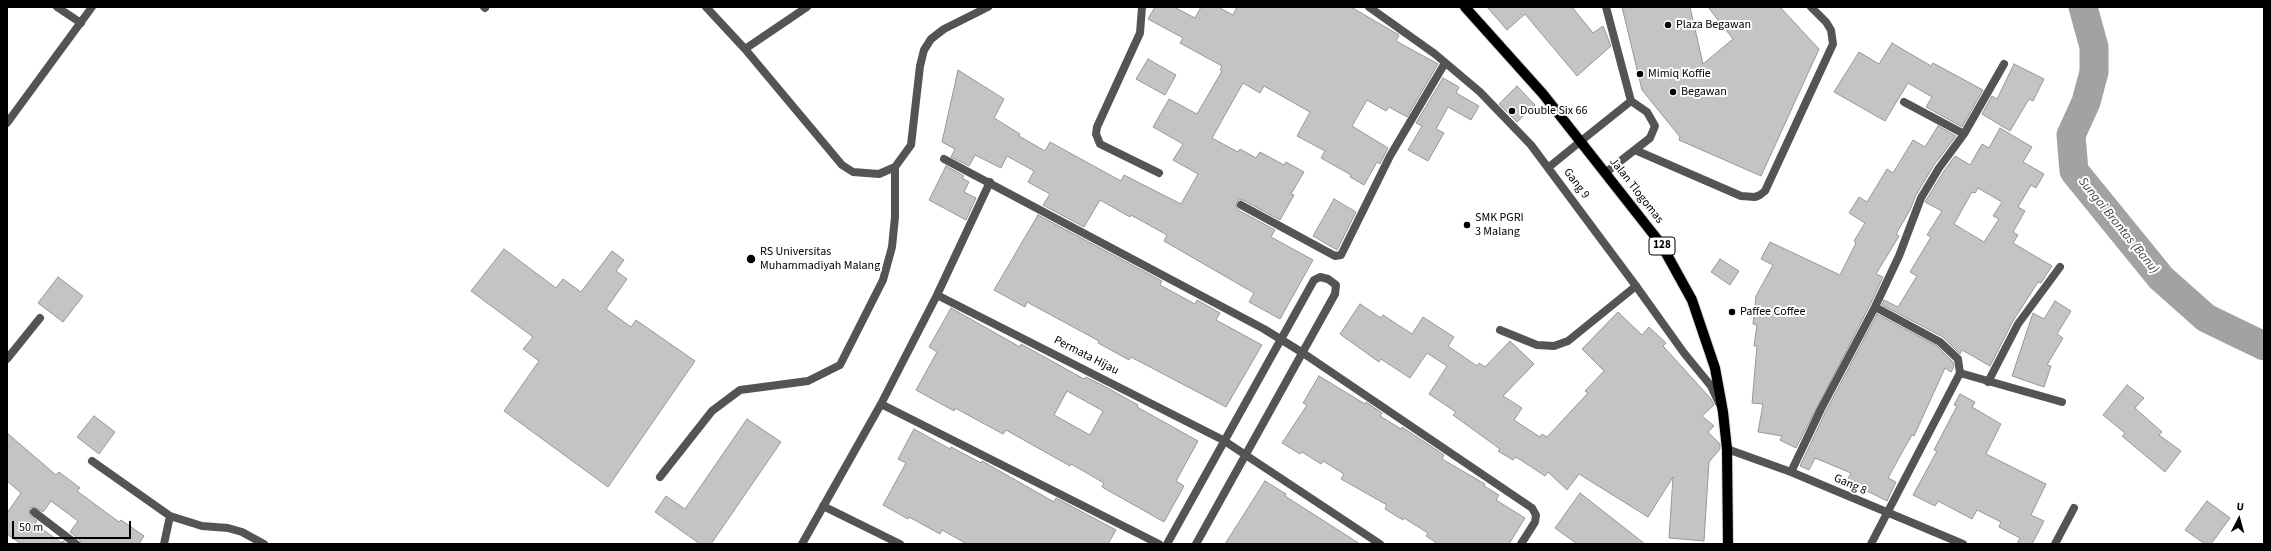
<!DOCTYPE html>
<style>
body{margin:0}
#map{position:relative;width:2271px;height:551px;overflow:hidden;background:#fff;font-family:"Source Sans 3",sans-serif}
canvas{display:block}
.frame{position:absolute;inset:0;border:8px solid #000;pointer-events:none}
.north{position:absolute;left:2219px;top:499px;width:40px;height:40px;-webkit-text-stroke:3px #fff;paint-order:stroke;rotate:6deg;font-size:11px;font-weight:700;line-height:16px;text-align:center;color:#000}
.north::after{content:'';display:block;margin:auto;width:14px;height:18px;background:#000;clip-path:polygon(50% 0,100% 100%,50% 72%,0 100%)}
.scale{position:absolute;left:12px;top:521px;width:119px;height:18px;box-sizing:border-box;border:2px solid #000;border-top:0;padding-left:5px;font-size:12px;line-height:14px;white-space:nowrap;color:#000;-webkit-text-stroke:3px #fff;paint-order:stroke}
</style>
<div id="map">
<canvas width="2271" height="551"></canvas>
<div class="frame"></div>
<div class="north">U</div>
<div class="scale">50 m</div>
</div>
<script>
const ctx = document.querySelector('canvas').getContext('2d');
ctx.lineJoin = 'round';
function shape(rows) {
  const path = new Path2D();
  for (const r of rows) {
    path.moveTo(r[0], r[1]);
    for (let i = 2; i < r.length; i += 2) path.lineTo(r[i], r[i + 1]);
  }
  return path;
}
function trace(path, color, width, dash) {
  ctx.strokeStyle = color;
  ctx.lineWidth = width;
  ctx.lineCap = dash ? 'butt' : 'round';
  ctx.setLineDash(dash || []);
  ctx.stroke(path);
}
function fillPath(path, color) {
  ctx.fillStyle = color;
  ctx.fill(path, 'evenodd');
}
function drawText(font, color, halo, rows, align = 'center') {
  ctx.font = font + ' "Source Sans 3",sans-serif';
  ctx.lineWidth = 4;
  ctx.setLineDash([]);
  ctx.textBaseline = 'middle';
  ctx.strokeStyle = halo;
  ctx.fillStyle = color;
  for (const [text, x, y, turn = 0] of rows) {
    ctx.save();
    ctx.translate(x, y);
    ctx.rotate((+turn || 0) * Math.PI / 180);
    ctx.textAlign = isNaN(turn) ? turn : align;
    if (halo) ctx.strokeText(text, 0, 0);
    ctx.fillText(text, 0, 0);
    ctx.restore();
  }
}
trace(shape([
 [2083,7,2094,47,2094,72,2086,102,2071,135,2074,171,2161,278,2206,318,2264,346]
]), '#a2a2a2', 29);
const building = shape([
 [1155,7,1174,7,1195,18,1201,7,1218,7,1233,15,1237,7,1351,7,1399,35,1396,41,1438,64,1407,117,1389,107,1386,111,1367,100,1352,126,1388,148,1380,164,1377,162,1364,185,1350,177,1351,175,1321,158,1325,151,1297,136,1310,112,1264,86,1260,93,1243,83,1212,138,1238,152,1240,149,1256,158,1260,152,1284,165,1286,162,1304,172,1291,194,1294,195,1280,220,1243,200,1238,200,1236,205,1238,210,1275,230,1271,237,1313,260,1280,319,1249,302,1254,293,1164,241,1167,235,1131,215,1130,217,1100,200,1084,227,1043,205,1050,194,1028,182,1034,171,1007,156,1001,168,975,155,969,166,951,157,955,149,942,142,958,70,1004,99,994,118,1020,134,1019,136,1045,151,1050,142,1121,181,1124,175,1181,204,1198,174,1173,160,1183,144,1153,127,1169,99,1197,114,1222,71,1220,70,1222,66,1180,43,1183,38,1148,19,1155,7],
 [1487,7,1572,7,1593,33,1603,26,1611,46,1577,76,1525,14,1507,30,1487,7],
 [1622,7,1690,7,1703,64,1733,39,1708,7,1780,7,1819,49,1761,176,1679,140,1680,137,1642,90,1622,7],
 [1892,43,1931,66,1933,63,1983,90,1962,127,1926,107,1932,97,1908,83,1885,121,1834,92,1859,52,1879,64,1892,43],
 [1148,59,1176,75,1165,95,1136,79,1148,59],
 [2014,64,2044,79,2033,101,2029,99,2010,131,1982,114,1992,96,1997,99,2014,64],
 [1443,78,1459,87,1456,93,1479,106,1471,120,1448,107,1436,129,1444,133,1428,161,1408,150,1422,126,1416,123,1443,78],
 [1517,86,1535,105,1517,122,1499,104,1517,86],
 [1938,126,1956,136,1934,165,1916,195,1910,210,1896,234,1899,236,1876,274,1883,277,1870,305,1796,448,1780,440,1782,436,1758,432,1763,404,1752,403,1757,346,1754,346,1757,325,1753,324,1756,296,1773,265,1761,259,1770,242,1840,275,1856,243,1854,241,1865,223,1849,213,1859,197,1867,202,1887,169,1893,173,1913,140,1925,147,1938,126],
 [2000,128,2032,147,2023,162,2044,174,2036,188,2031,185,2018,207,2025,211,2013,232,2018,235,2013,243,2052,266,2041,283,2038,282,2013,321,1990,366,1962,350,1960,354,1943,337,1882,305,1884,300,1898,307,1917,276,1910,272,1931,237,1927,235,1942,211,1925,202,1944,171,1955,156,1970,165,1982,144,1989,148,2000,128],
 [1978,188,2002,202,1993,216,1999,219,1984,242,1954,224,1972,192,1975,193,1978,188],
 [946,166,964,176,962,178,969,182,964,192,976,198,966,220,929,200,946,166],
 [1334,199,1356,212,1337,250,1313,236,1334,199],
 [1038,215,1162,281,1160,285,1195,304,1197,300,1220,313,1216,320,1262,345,1226,407,1131,357,1129,360,1098,343,1099,341,1027,302,1025,307,994,290,1038,215],
 [504,249,556,288,563,279,581,292,612,251,624,260,616,271,627,279,606,309,631,327,636,320,695,361,608,487,504,411,539,361,523,349,533,337,471,291,504,249],
 [1720,259,1739,271,1730,285,1711,272,1720,259],
 [58,277,83,296,63,322,38,303,58,277],
 [2055,301,2071,311,2057,334,2063,338,2047,365,2051,366,2044,387,2012,376,2033,313,2044,319,2055,301],
 [1360,304,1381,318,1383,315,1412,334,1423,317,1454,337,1448,346,1477,366,1479,363,1485,367,1510,341,1534,364,1503,396,1522,408,1514,420,1540,437,1542,434,1547,437,1588,393,1585,391,1604,371,1582,349,1618,312,1642,335,1649,327,1666,343,1663,346,1711,399,1714,405,1702,416,1714,426,1708,432,1720,444,1720,449,1709,462,1704,541,1669,538,1673,477,1648,517,1579,474,1567,490,1548,472,1545,476,1516,457,1513,460,1498,451,1500,449,1453,415,1456,412,1429,394,1447,366,1427,353,1410,378,1381,359,1379,362,1340,334,1360,304],
 [951,308,1020,347,1021,344,1084,379,1086,377,1104,386,1138,405,1137,407,1198,441,1176,481,1184,486,1164,522,1102,487,1104,483,1071,464,1070,466,1006,430,1003,434,955,408,954,411,916,390,937,352,929,347,951,308],
 [1067,391,1103,411,1090,435,1054,415,1067,391],
 [1877,314,1937,346,1953,362,1954,367,1951,372,1945,368,1914,436,1912,435,1905,447,1888,478,1896,482,1887,501,1861,488,1860,489,1846,483,1851,473,1815,458,1809,470,1800,466,1826,411,1877,314],
 [1319,376,1365,404,1366,402,1382,413,1380,416,1401,429,1402,427,1444,455,1442,459,1485,484,1484,486,1499,495,1496,500,1525,518,1509,544,1438,544,1426,536,1428,533,1404,518,1403,520,1385,509,1387,505,1341,479,1344,474,1323,461,1321,464,1302,452,1300,454,1282,443,1307,405,1303,403,1319,376],
 [2127,385,2144,398,2135,408,2162,432,2159,435,2181,451,2165,472,2122,436,2125,433,2103,415,2127,385],
 [1960,394,1975,402,1972,407,2001,424,1986,454,2046,484,2031,515,2044,521,2032,544,2017,544,2020,538,1999,527,2001,522,1977,510,1972,519,1938,501,1935,506,1913,495,1937,451,1934,450,1957,406,1954,405,1960,394],
 [94,416,115,432,99,454,77,437,94,416],
 [747,419,781,442,711,544,700,544,655,512,666,496,685,509,747,419],
 [914,429,950,449,951,447,981,463,982,461,1054,502,1056,498,1116,530,1108,544,967,544,942,530,940,534,909,517,908,519,883,505,906,463,898,459,914,429],
 [7,433,56,475,59,472,80,488,77,491,119,522,121,520,144,536,139,544,81,544,80,540,70,532,78,521,51,501,43,512,34,507,30,508,29,514,37,521,35,524,62,543,63,541,67,544,21,544,7,534,7,513,21,493,7,481,7,433],
 [1265,481,1286,494,1285,496,1360,544,1225,544,1265,481],
 [1580,493,1645,544,1577,544,1555,528,1580,493],
 [2207,501,2230,518,2211,544,2205,544,2185,530,2207,501]
]);
fillPath(building, '#c4c4c4');
trace(building, '#989898', 1);
const primary = shape([
 [1465,7,1543,94,1661,244,1692,300,1715,368,1723,412,1727,449,1728,544]
]);
trace(primary, '#dbdbdb', 12);
trace(shape([
 [706,7,745,49,842,165,853,172,879,174,895,167,911,145,920,66,924,50,931,39,944,29,988,7],
 [745,49,807,7],
 [1581,141,1631,101],
 [1635,150,1741,196,1755,197,1760,195,1765,191,1833,44,1831,30,1826,22,1811,7],
 [1605,173,1650,138,1655,126,1647,112,1631,101,1606,7],
 [1500,330,1537,345,1554,346,1568,341,1636,286],
 [660,477,712,411,740,390,808,381,840,365,883,280,892,247,895,217,895,167]
]), '#545454', 8);
trace(shape([
 [57,7,81,23],
 [484,7,485,8],
 [1142,7,1140,33,1097,127,1096,134,1100,144,1159,173],
 [1369,7,1435,54,1480,92,1531,145,1636,286,1684,353,1711,386,1719,403],
 [1904,102,1964,134],
 [7,123,92,7],
 [944,159,1264,329,1303,353,1532,508,1536,515,1535,522,1521,544],
 [1549,167,1581,141],
 [1241,205,1335,256,1341,255,1390,156,1445,63],
 [937,295,1223,440,1380,544],
 [1875,307,1940,342,1958,359,1960,373],
 [7,359,40,318],
 [1988,382,2018,324,2060,267],
 [881,404,1159,544],
 [1727,449,1791,472,1963,544],
 [92,461,170,516,202,526,228,528,242,532,264,544],
 [1791,472,1821,409,1875,307,1899,256,1921,198,1939,168,1964,134,2004,64],
 [823,506,900,544],
 [34,512,76,544],
 [164,544,170,516],
 [802,544,881,404,937,295,990,182],
 [1167,544,1314,280,1320,277,1328,279,1336,285,1335,294,1196,544],
 [1871,544,1960,373,2062,402],
 [2055,544,2074,508]
]), '#545454', 8);
trace(primary, '#000', 10);
for (const [x, y, r, color] of [
 [1668,25,4,"#000"],
 [1640,74,4,"#000"],
 [1673,92,4,"#000"],
 [1512,111,4,"#000"],
 [1467,225,4,"#000"],
 [751,259,5,"#000"],
 [1732,312,4,"#000"]
]) {
  const dot = new Path2D();
  dot.arc(x, y, r, 0, 2 * Math.PI);
  ctx.fillStyle = color;
  ctx.fill(dot);
  trace(dot, '#fff', 1.5);
}
for (const [x, y, w] of [
 [1662,246,26]
]) {
  const box = new Path2D();
  box.roundRect(x - w / 2, y - 9, w, 18, 3);
  ctx.fillStyle = '#fff';
  ctx.fill(box);
  trace(box, '#000', 1);
}
drawText('bold 11px', '#000', null, [
 ["128",1662,246]
]);
drawText('12px', '#000', '#fff', [
 ["Plaza Begawan",1676,25],
 ["Mimiq Koffie",1648,74],
 ["Begawan",1681,92],
 ["Double Six 66",1520,111],
 ["SMK PGRI",1475,218],
 ["3 Malang",1475,232],
 ["RS Universitas",760,252],
 ["Muhammadiyah Malang",760,266],
 ["Paffee Coffee",1740,312]
], 'left');
drawText('12px', '#000', '#fff', [
 ["Gang 9",1576,184,53],
 ["Jalan Tlogomas",1636,191,52],
 ["Permata Hijau",1086,356,27],
 ["Gang 8",1850,485,24]
]);
drawText('italic 13px', '#434343', '#fff', [
 ["Sungai Brantas (Banu)",2118,226,51]
]);
</script>
